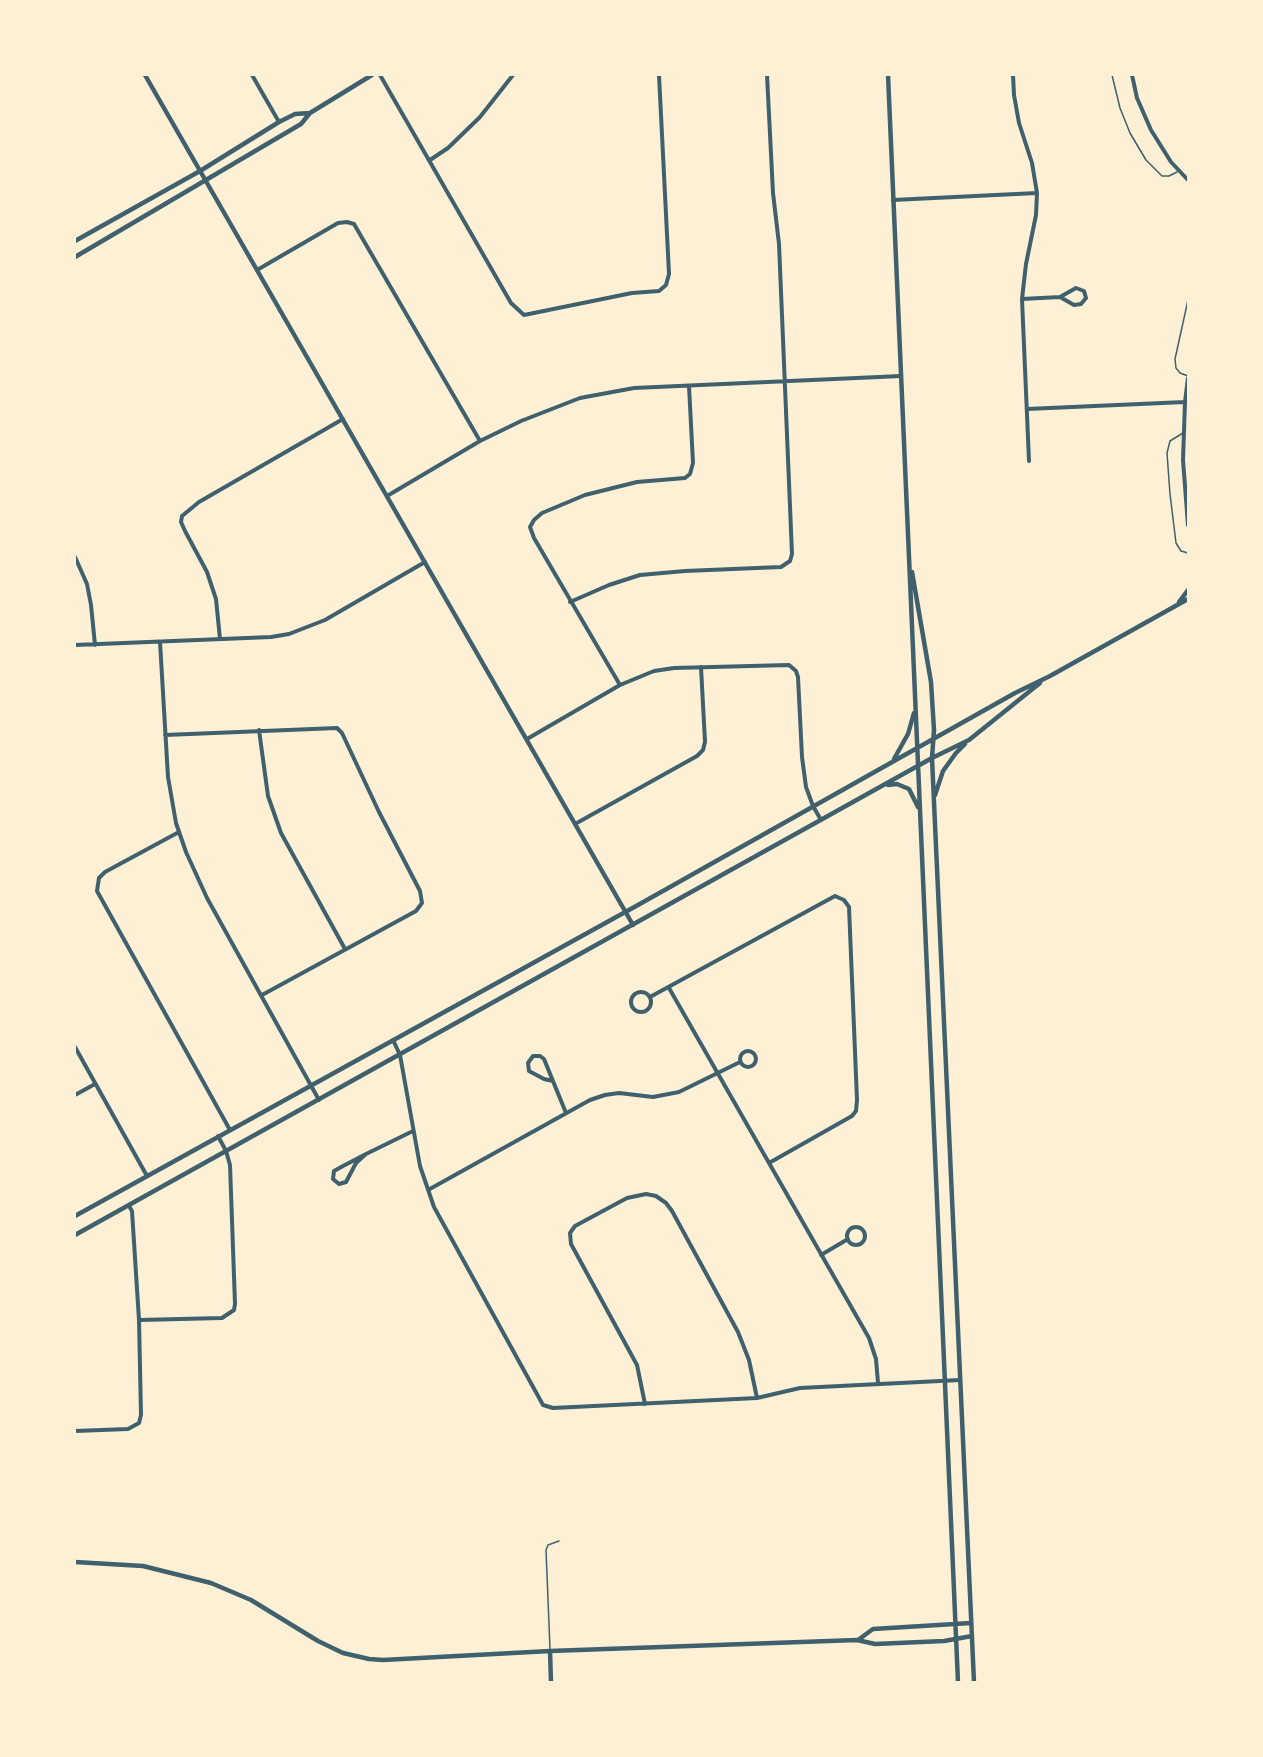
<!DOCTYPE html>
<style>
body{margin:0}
#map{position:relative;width:1263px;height:1757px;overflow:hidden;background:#fdf0d5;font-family:"Golos Text",sans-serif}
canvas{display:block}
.frame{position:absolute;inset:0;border:76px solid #fdf0d5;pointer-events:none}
</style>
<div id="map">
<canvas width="1263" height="1757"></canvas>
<div class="frame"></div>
</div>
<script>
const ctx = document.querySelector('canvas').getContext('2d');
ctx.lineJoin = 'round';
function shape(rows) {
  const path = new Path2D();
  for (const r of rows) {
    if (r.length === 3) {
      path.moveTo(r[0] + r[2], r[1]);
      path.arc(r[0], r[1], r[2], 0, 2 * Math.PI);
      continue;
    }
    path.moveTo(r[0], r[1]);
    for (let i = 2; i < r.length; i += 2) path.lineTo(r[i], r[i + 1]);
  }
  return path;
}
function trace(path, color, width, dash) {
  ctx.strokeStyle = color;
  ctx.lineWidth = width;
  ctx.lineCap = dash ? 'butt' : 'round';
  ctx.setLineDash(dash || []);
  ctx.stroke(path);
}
trace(shape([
 [1112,75,1120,108,1130,133,1146,160,1162,176,1169,176,1177,172],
 [1188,300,1175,359,1176,368,1180,373,1188,376],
 [1183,433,1170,441,1167,453,1170,494,1176,543,1181,551,1188,553],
 [550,1649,546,1550,548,1545,559,1541]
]), '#3f606c', 1.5);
trace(shape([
 [252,75,279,122],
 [380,75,511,303,524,315,632,293,659,291,666,285,669,274,659,75],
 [1013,75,1014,95,1019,123,1032,163,1037,193,1036,215,1026,264,1022,299,1029,461],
 [1132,75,1137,98,1151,130,1171,162,1188,180],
 [430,160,448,148,480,117,513,75],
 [893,200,1037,193],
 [257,270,338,223,347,222,354,224,480,441],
 [1022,299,1060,297,1076,288,1084,291,1086,298,1081,304,1074,305,1060,297],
 [1188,378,1185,402,1183,460,1188,525],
 [1027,409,1185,402],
 [387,496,480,441,521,421,580,398,634,388,901,376],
 [75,557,87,584,91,605,95,645],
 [570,602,609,585,640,575,685,571,781,567,790,561,792,554,779,244,773,193,767,75],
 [220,639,216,599,207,572,185,531,181,522,182,516,199,502,343,419],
 [160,642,168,777,176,823,186,852,207,898,319,1100],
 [75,645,271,637,289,634,325,620,425,562],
 [620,685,534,538,530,527,534,520,542,513,585,495,637,482,685,478,690,474,693,463,689,386],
 [259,730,268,796,281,833,345,949],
 [165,735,337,728,342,733,379,812,420,891,422,903,416,911,262,995],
 [527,739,620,685,654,671,674,668,789,665,796,671,798,677,802,757,806,787,813,806,821,820],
 [575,824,697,756,703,750,705,742,701,667],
 [179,832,105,872,99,878,97,891,230,1130],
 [669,988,869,1338,876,1359,878,1383],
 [641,1002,10],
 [650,997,835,896,844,900,849,907,857,1100,856,1111,852,1116,769,1163],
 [393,1040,400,1055,420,1166,434,1207,543,1405,553,1408,757,1398,800,1388,960,1380],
 [75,1047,147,1176],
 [748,1059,8],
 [553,1081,544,1079,529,1071,528,1063,533,1056,540,1056,544,1059,566,1113],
 [75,1095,95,1084],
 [366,1154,356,1163,346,1182,339,1184,333,1179,334,1171,343,1166,366,1154,413,1131],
 [428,1190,590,1100,605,1095,619,1093,653,1097,679,1092,740,1062],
 [856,1236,9],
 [821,1255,848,1239],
 [139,1320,222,1318,234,1310,235,1304,230,1165,226,1151,218,1136],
 [645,1404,637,1365,571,1244,570,1233,575,1226,627,1198,646,1194,656,1196,666,1203,672,1211,738,1332,749,1360,757,1398],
 [75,1431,128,1429,139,1423,141,1415,139,1320,132,1211,129,1206]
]), '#3f606c', 4);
trace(shape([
 [145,75,633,925],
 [888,75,958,1682],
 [75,241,200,171,279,122,295,114,310,113],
 [75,257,301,124,310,113,372,75],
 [912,572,931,682,934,730,932,758,974,1682],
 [1179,602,1188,590],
 [894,759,908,734,914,713],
 [888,785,897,784,909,789,918,807],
 [935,795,943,771,956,753,965,744],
 [75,1216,638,905,1015,693,1050,676,1188,599],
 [75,1235,932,758,969,740,1040,683],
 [75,1562,143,1566,211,1583,251,1600,318,1641,343,1653,369,1659,383,1660,550,1651,857,1640,875,1644,944,1641,972,1636],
 [858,1640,873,1629,971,1623],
 [550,1651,551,1682]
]), '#3f606c', 4.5);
</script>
